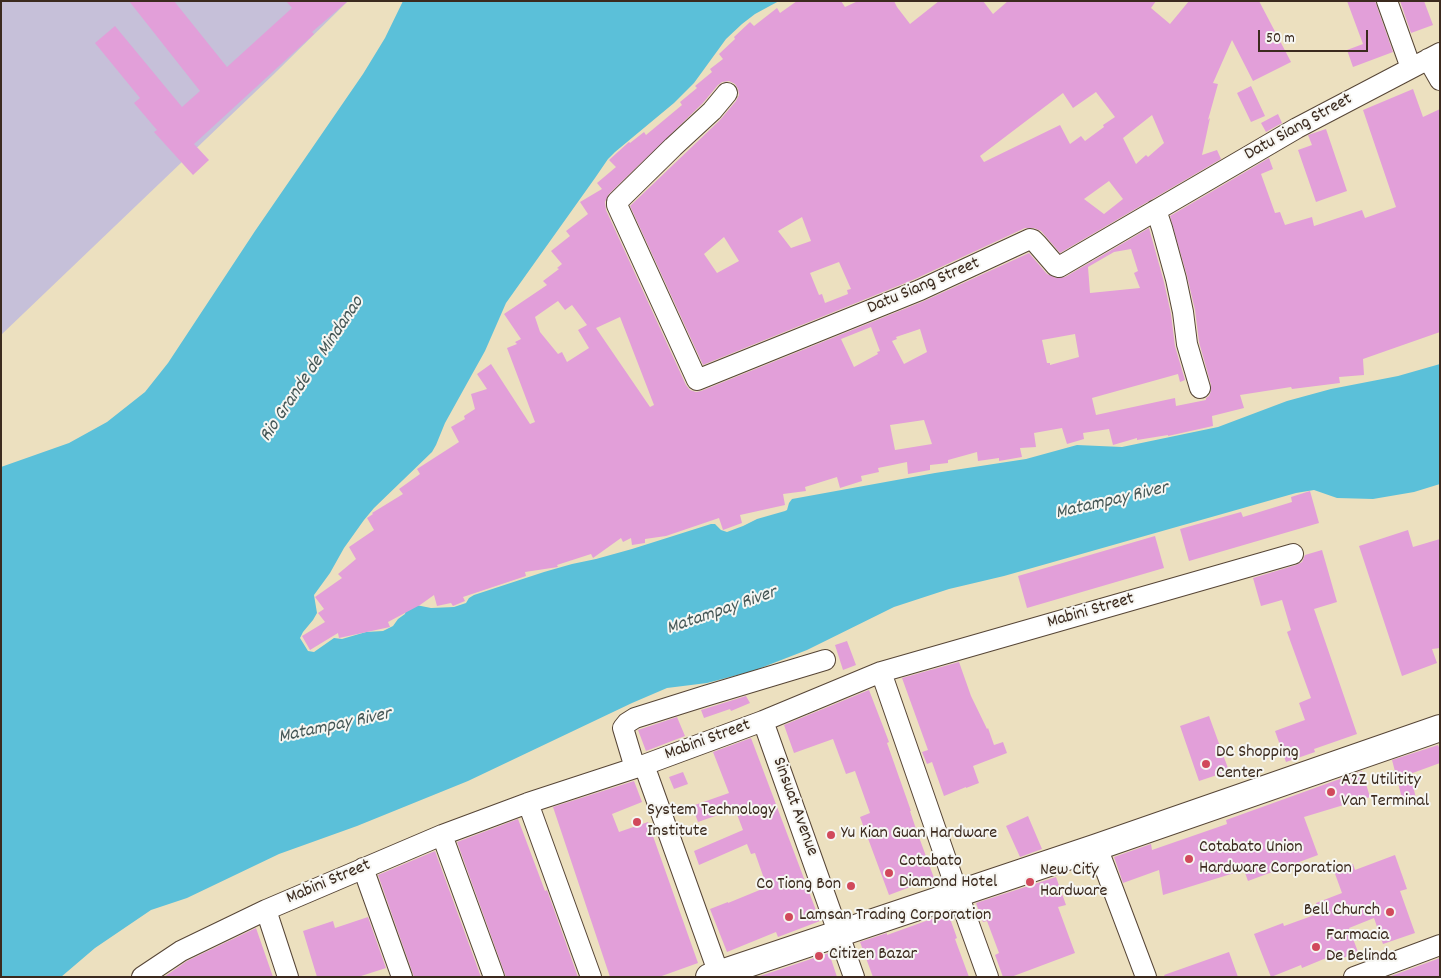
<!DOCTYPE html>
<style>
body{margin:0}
#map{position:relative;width:1441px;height:978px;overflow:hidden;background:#ece0bf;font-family:Dekko,sans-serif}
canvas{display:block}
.frame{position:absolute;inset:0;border:2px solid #3b2a1e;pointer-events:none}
.scale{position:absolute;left:1258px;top:30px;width:110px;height:22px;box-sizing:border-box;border:2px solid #3b2a1e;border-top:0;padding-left:6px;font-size:15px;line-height:18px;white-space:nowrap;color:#3b2a1e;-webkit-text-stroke:4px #f6f6f2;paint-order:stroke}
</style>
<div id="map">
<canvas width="1441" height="978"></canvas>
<div class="frame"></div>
<div class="scale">50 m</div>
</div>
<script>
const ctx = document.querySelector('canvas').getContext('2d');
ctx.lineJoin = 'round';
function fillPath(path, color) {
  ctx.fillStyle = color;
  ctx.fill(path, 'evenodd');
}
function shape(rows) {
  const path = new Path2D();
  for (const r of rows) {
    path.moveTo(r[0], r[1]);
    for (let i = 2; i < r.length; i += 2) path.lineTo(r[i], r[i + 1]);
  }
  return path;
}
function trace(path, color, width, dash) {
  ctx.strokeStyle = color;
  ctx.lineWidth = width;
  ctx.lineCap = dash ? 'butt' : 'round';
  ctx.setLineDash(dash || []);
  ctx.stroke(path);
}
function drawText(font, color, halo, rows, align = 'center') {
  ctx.font = font + ' Dekko,sans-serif';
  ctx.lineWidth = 4;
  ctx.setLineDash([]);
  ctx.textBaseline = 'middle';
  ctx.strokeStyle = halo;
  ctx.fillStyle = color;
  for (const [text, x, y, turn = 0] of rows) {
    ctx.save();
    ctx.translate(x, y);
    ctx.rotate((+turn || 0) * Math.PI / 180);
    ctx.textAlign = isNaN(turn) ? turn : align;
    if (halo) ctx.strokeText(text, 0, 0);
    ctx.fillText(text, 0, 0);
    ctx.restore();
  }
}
fillPath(shape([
 [1,1,348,1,274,74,1,335]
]), '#c6c0d9');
fillPath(shape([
 [403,1,779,1,755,14,742,24,726,39,694,83,674,103,615,152,608,159,595,178,506,303,485,351,445,423,436,445,432,452,374,508,364,520,344,548,330,573,314,595,317,613,313,620,303,632,300,638,308,651,314,652,334,638,342,639,366,632,383,631,393,626,398,619,405,614,406,610,416,605,431,608,454,607,466,603,469,598,474,595,544,572,572,564,596,559,632,549,711,524,715,524,721,530,727,532,743,526,757,519,785,511,787,510,789,503,792,499,935,473,1026,459,1077,445,1122,447,1218,427,1287,401,1331,389,1398,376,1440,364,1440,484,1414,492,1373,499,1337,498,1314,490,1296,493,1004,576,949,589,894,607,807,650,753,671,707,683,667,688,632,703,468,781,357,826,279,854,187,898,151,910,95,948,61,977,1,977,1,467,69,443,107,422,145,392,168,363,255,231,363,74,385,38]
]), '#5bc0d9');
fillPath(shape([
 [129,1,174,1,227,67,292,8,286,1,348,1,312,32,314,34,194,144,209,160,193,175,154,132,157,130,134,103,140,98,95,43,115,26,182,107,200,91],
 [797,1,841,1,845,7,858,1,894,1,897,7,910,24,939,1,983,1,993,14,1008,1,1156,1,1151,8,1170,24,1189,1,1259,1,1291,62,1253,81,1232,40,1213,83,1218,84,1208,120,1210,118,1202,155,1217,150,1221,159,1060,253,1041,231,1034,228,1025,228,915,279,703,365,630,206,720,120,736,101,739,95,738,89,735,84,729,81,722,82,718,85,703,103,609,194,605,202,606,210,686,385,690,390,696,392,701,391,924,301,1029,253,1047,274,1056,278,1065,277,1149,228,1164,282,1171,314,1175,346,1185,380,1180,382,1178,374,1092,398,1096,415,1175,398,1176,406,1206,400,1206,398,1209,396,1211,391,1211,385,1199,342,1195,310,1187,276,1170,216,1269,158,1273,169,1261,174,1275,213,1280,212,1285,225,1312,217,1314,226,1362,210,1365,218,1396,207,1363,110,1413,89,1423,117,1440,109,1440,332,1363,359,1364,375,1339,377,1340,383,1292,389,1291,387,1240,395,1244,408,1212,416,1213,426,1168,436,1168,435,1137,440,1137,438,1113,445,1109,429,1083,433,1084,439,1067,444,1062,428,1034,433,1036,447,1020,448,1022,457,999,461,999,458,978,461,977,452,948,460,948,463,930,465,930,470,908,474,907,462,878,468,879,472,861,476,862,481,840,488,837,477,805,487,806,491,783,494,785,505,740,515,742,523,723,530,719,518,666,536,645,539,645,543,632,545,631,538,623,542,621,538,593,558,591,554,557,565,558,567,525,572,526,576,463,597,465,601,453,606,451,603,437,606,434,595,420,605,388,622,390,627,339,638,338,633,310,650,302,636,325,622,318,613,324,609,315,597,342,578,338,574,356,559,349,547,374,530,367,518,373,514,372,513,403,494,399,489,420,474,417,469,459,442,451,427,465,419,464,416,475,409,471,394,487,389,477,374,491,364,530,424,535,422,507,348,517,344,515,342,521,339,504,314,547,285,543,281,559,269,557,268,562,264,551,251,570,236,566,231,588,214,580,202,602,189,597,183,616,167,609,160,629,142,630,143,644,132,646,135,682,105,680,102,697,88,695,86,712,72,710,69,723,59,719,54,735,39,734,37,750,22,754,26,777,8,780,13],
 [1096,92,1115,117,1103,125,1104,127,1085,141,1081,136,1070,144,1060,125,984,162,980,156,1063,93,1073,108],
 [1152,115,1164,143,1148,157,1146,155,1136,164,1123,138],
 [1109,181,1123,199,1104,214,1084,199],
 [802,217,811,241,791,248,778,231],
 [724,237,739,261,717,273,704,254],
 [1131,249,1138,271,1134,273,1140,288,1090,293,1088,267,1114,252],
 [839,262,851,289,847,290,848,294,825,303,822,294,819,295,810,273],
 [558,301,565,310,572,305,587,325,578,330,589,348,567,362,562,352,558,354,540,332,535,317],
 [620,317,654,405,650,407,596,328],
 [871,327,880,351,877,352,878,354,854,367,841,339],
 [920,329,927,352,904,364,892,341,897,339,896,337],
 [1075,334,1079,357,1050,365,1050,363,1047,363,1042,340],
 [924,420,932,444,895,450,890,425],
 [1347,1,1375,1,1393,52,1353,67,1347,50,1363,44],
 [1400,1,1424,1,1433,25,1411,33],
 [1251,86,1265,116,1251,122,1237,93],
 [1278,114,1282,123,1266,132,1261,123],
 [1326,129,1347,191,1316,202,1298,150,1312,145,1308,135],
 [1310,491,1319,523,1189,561,1180,529,1241,512,1243,517,1292,502,1291,497],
 [1408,530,1413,547,1440,539,1440,648,1432,649,1437,663,1402,676,1359,546],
 [1155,536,1164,568,1027,608,1018,576],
 [1322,550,1337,602,1314,609,1357,734,1314,749,1315,752,1286,762,1275,731,1305,720,1299,703,1311,698,1287,632,1291,630,1282,600,1261,606,1253,578,1296,565,1302,562,1305,555],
 [847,641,856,665,843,670,835,645],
 [959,662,971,696,987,729,988,728,994,745,1003,742,1007,753,973,766,979,783,966,788,966,787,944,796,932,762,927,764,922,752,928,750,902,678],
 [869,690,889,742,887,743,911,811,910,811,916,829,934,878,889,895,860,817,870,813,855,771,846,774,833,739,794,753,784,725],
 [746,696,750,703,731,711,730,709,704,718,701,710],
 [1209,716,1229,771,1199,781,1180,726],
 [677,717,685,736,646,751,638,730],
 [751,738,820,921,778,937,776,932,727,952,710,909,728,902,728,903,767,887,755,853,751,854,747,844,699,865,694,851,743,830,735,809,698,822,692,806,729,793,713,752],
 [1438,745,1440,750,1440,763,1410,774,1417,802,1404,806,1392,760],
 [1362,771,1370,797,1304,817,1318,855,1248,881,1244,870,1163,895,1159,870,1123,883,1114,857,1151,844,1152,850,1227,824,1226,820],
 [683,772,688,784,674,789,669,777],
 [634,781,642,802,612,814,619,832,648,822,698,963,659,977,610,977,553,807],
 [1028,816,1042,849,1020,857,1006,826],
 [518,819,545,891,547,890,578,977,506,977,457,842],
 [435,851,481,977,414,977,378,875],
 [1395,855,1407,889,1400,891,1415,933,1383,944,1374,918,1349,928,1358,952,1338,960,1336,954,1302,968,1301,965,1271,977,1254,934,1283,923,1284,926,1320,913,1316,903,1342,893,1334,871,1353,864,1355,870],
 [1056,877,1066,905,1058,907,1075,953,1011,977,1003,977,995,955,999,953,987,921,983,922,976,903],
 [948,913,957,938,955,939,969,977,873,977,860,942,887,933,887,935],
 [368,917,386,968,358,977,317,977,303,931,333,921,335,928],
 [256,928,273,977,164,977,187,961],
 [1229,952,1238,977,1165,977,1164,975],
 [829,953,837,977,757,977],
 [1440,958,1440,977,1391,977,1391,976]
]), '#e29fd9');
const minor = shape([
 [1387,1,1411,68],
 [1428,59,1440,80],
 [727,93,712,111,673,147,617,202,617,205,697,380,920,290,1030,239,1033,240,1037,244,1056,266,1059,267,1297,128,1440,53],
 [1156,210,1162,228,1176,279,1183,312,1187,344,1200,388],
 [881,672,958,894,988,977],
 [763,721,854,977],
 [644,765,720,977],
 [635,768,623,728,627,723,635,718,705,696,825,660],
 [528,803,591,977],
 [442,835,494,977],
 [1097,847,1146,977],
 [363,868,402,977],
 [266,910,288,977],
 [142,977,181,951,266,910,442,835,528,803,644,765,763,721,881,672,1293,554],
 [1354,977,1440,945]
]);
const major = shape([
 [709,977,1097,847,1440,728]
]);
trace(minor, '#564536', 22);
trace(major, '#564536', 28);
trace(minor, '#fff', 20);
trace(major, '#fff', 26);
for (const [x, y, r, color] of [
 [1206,764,5,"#d1495b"],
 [1331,792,5,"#d1495b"],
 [637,822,5,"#d1495b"],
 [831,835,5,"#d1495b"],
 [1189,859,5,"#d1495b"],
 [889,873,5,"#d1495b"],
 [1030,882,5,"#d1495b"],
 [851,886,5,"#d1495b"],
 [1390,912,5,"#d1495b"],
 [789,917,5,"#d1495b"],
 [1316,947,5,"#d1495b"],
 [819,956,5,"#d1495b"]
]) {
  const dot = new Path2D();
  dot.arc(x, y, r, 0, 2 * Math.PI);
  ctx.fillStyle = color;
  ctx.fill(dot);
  trace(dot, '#f6f6f2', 2);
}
drawText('18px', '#3b2a1e', '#f6f6f2', [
 ["Datu Siang Street",1299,128,-29],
 ["Datu Siang Street",924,287,-23],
 ["Mabini Street",1091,612,-16],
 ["Mabini Street",708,741,-20],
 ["Sinsuat Avenue",794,807,70],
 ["Mabini Street",329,883,-23]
]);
drawText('18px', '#3b2a1e', '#f6f6f2', [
 ["DC Shopping",1216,754],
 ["Center",1216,775],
 ["A2Z Utilitity",1341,782],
 ["Van Terminal",1341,803],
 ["System Technology",647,812],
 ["Institute",647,833],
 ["Yu Kian Guan Hardware",841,835],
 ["Cotabato Union",1199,849],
 ["Hardware Corporation",1199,870],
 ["Cotabato",899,863],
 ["Diamond Hotel",899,884],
 ["New City",1040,872],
 ["Hardware",1040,893],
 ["Co Tiong Bon",841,886,"right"],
 ["Bell Church",1380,912,"right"],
 ["Lamsan Trading Corporation",799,917],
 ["Farmacia",1326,937],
 ["De Belinda",1326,958],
 ["Citizen Bazar",829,956]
], 'left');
drawText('italic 19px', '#455756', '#f6f6f2', [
 ["Rio Grande de Mindanao",313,370,-56],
 ["Matampay River",1112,502,-13],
 ["Matampay River",722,612,-19],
 ["Matampay River",335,727,-12]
]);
</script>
